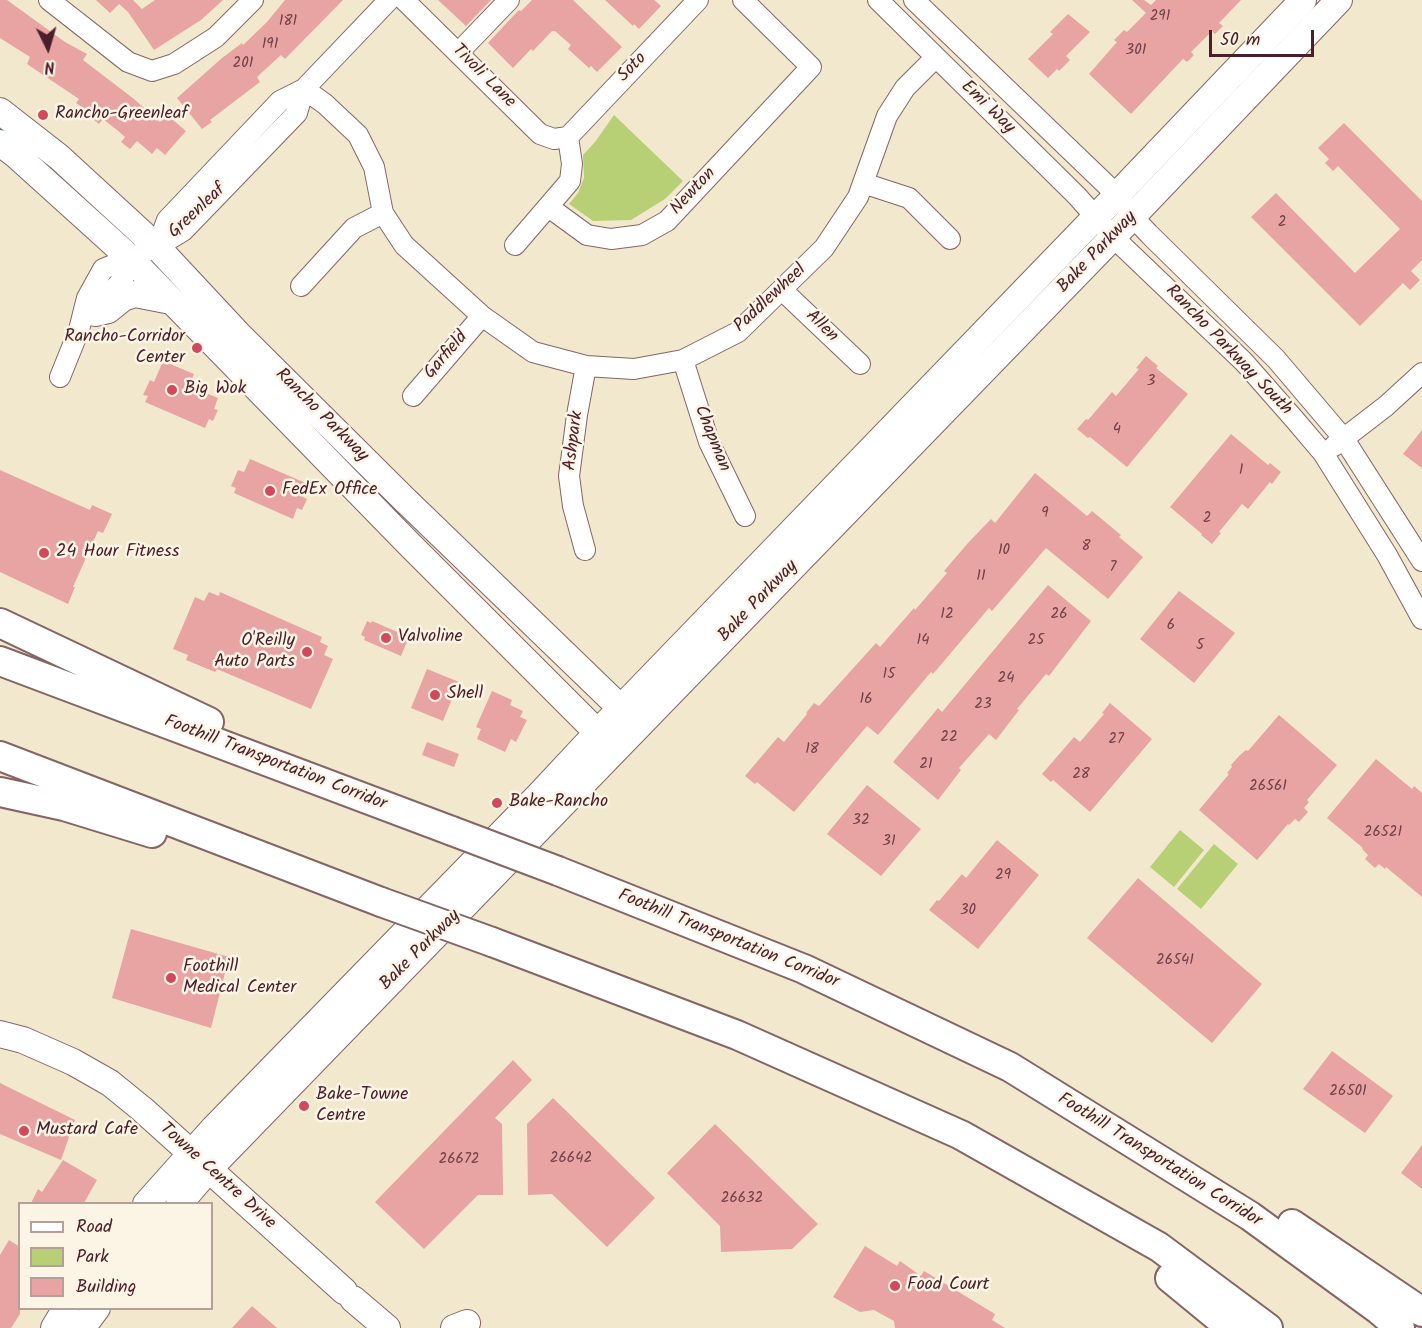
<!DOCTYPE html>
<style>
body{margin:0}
#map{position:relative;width:1422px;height:1328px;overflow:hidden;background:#f2e8cd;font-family:Kalam,sans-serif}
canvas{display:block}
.legend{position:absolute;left:18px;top:1202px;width:195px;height:108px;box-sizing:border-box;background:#fcf5e5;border:2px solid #b59f9b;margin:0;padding:8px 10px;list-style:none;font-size:18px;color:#4a1f2b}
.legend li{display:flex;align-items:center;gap:12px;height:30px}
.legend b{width:30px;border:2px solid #b59f9b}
.north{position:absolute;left:18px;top:18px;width:60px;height:60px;-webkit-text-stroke:4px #fcf5e5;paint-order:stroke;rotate:175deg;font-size:16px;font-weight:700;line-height:24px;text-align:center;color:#4a1f2b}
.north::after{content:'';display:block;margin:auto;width:21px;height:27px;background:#4a1f2b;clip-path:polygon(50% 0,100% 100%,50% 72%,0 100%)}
.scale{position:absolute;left:1209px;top:30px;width:105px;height:27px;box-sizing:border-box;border:3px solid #4a1f2b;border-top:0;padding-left:8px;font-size:18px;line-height:21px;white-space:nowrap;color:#4a1f2b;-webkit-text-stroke:4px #fcf5e5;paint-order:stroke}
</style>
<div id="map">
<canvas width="1422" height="1328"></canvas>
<ul class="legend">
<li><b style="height:8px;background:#fff"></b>Road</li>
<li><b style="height:16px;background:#b8d075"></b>Park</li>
<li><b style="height:16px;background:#e8a4a3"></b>Building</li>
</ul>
<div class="north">N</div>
<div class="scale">50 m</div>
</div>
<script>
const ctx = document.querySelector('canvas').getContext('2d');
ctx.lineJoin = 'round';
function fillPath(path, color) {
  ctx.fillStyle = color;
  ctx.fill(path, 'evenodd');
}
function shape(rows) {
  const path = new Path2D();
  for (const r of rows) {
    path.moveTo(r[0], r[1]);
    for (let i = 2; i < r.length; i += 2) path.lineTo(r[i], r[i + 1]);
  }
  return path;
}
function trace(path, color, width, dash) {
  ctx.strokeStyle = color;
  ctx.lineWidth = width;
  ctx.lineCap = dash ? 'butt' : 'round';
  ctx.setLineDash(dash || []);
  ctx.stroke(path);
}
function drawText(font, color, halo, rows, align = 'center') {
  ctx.font = font + ' Kalam,sans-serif';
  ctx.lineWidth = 5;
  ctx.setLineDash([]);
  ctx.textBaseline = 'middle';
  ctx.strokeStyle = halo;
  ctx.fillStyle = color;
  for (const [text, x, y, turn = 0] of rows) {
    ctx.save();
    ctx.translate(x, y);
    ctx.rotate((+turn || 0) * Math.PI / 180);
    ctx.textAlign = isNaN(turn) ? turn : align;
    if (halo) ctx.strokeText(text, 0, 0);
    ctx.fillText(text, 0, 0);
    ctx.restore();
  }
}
fillPath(shape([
 [614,115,683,181,665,199,631,220,593,221,569,204,578,193,584,178,583,155,595,142],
 [1180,830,1204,850,1174,887,1150,867],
 [1214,844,1238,864,1201,909,1177,889]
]), '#b8d075');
fillPath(shape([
 [0,0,7,0,65,42,87,54,83,60,134,99,160,122,167,115,186,131,165,155,157,148,152,154,137,141,130,149,121,142,125,137,117,130,103,119,99,124,87,114,89,112,76,103,79,99,27,64,30,57,0,38],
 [96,0,133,0,142,9,155,0,223,0,201,20,154,50,128,12,119,4,110,13],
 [285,0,343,0,285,59,281,55,257,77,260,82,210,120,212,122,202,129,177,98,222,58,242,43,243,45,267,22],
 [438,0,491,0,466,26],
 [532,0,573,0,622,47,597,72,591,66,589,68,568,49,571,45,555,31,552,31,533,51,531,49,513,68,488,43,515,14,519,10,521,11],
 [605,0,654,0,661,6,639,29,634,24,633,26],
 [1132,0,1144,0,1151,5,1156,0,1241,0,1219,23,1223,26,1215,34,1212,31,1191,52,1194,55,1187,62,1183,59,1131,114,1089,74,1117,42,1114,40,1124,30,1127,32,1146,13],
 [1068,14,1090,32,1066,56,1070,60,1059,71,1057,69,1048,78,1028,59,1053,34,1050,32],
 [1344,123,1422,201,1422,260,1411,271,1420,280,1410,290,1403,283,1360,326,1251,217,1276,193,1355,273,1400,229,1338,166,1333,171,1325,163,1329,159,1318,148],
 [1146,356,1158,366,1156,368,1188,394,1127,467,1090,437,1088,438,1077,429,1086,419,1088,420,1112,392,1116,396,1139,369,1136,368],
 [163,361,194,374,189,386,218,398,214,409,218,410,213,421,209,419,205,428,145,402,148,396,143,395,150,380,154,382],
 [1422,430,1422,468,1403,454],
 [1231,434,1268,465,1270,463,1281,472,1272,484,1270,482,1248,509,1242,504,1219,532,1221,533,1212,544,1201,535,1202,534,1170,507],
 [250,459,308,484,303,497,307,499,302,510,297,508,293,519,234,493,236,488,231,486,238,470,244,472],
 [0,470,90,510,92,505,112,514,103,533,98,531,73,587,75,587,68,604,0,572],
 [1035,473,1087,516,1092,511,1121,535,1119,537,1143,557,1108,599,1046,548,992,611,989,608,933,674,931,672,878,735,867,726,794,812,757,782,755,784,745,776,778,737,784,742,807,714,806,713,814,703,819,706,876,643,880,647,914,608,915,610,947,573,944,571,968,543,991,519,995,523],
 [1048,585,1091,621,1049,676,1046,674,1017,709,1019,710,996,740,989,734,959,768,961,770,938,800,893,762,938,708,942,712],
 [1179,591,1235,633,1194,683,1140,639],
 [209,592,219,596,220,592,322,637,320,642,328,646,324,655,333,659,311,709,217,669,215,672,186,660,188,655,173,649,195,597,204,601],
 [367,621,371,623,372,621,409,637,401,656,364,640,365,637,361,635],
 [427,669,459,682,443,721,411,708],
 [492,691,512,700,510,705,523,711,520,717,527,720,516,742,511,739,505,752,477,739,481,729,476,727],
 [1110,703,1152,739,1090,812,1053,780,1051,782,1042,774,1074,737,1080,742,1104,714,1102,713],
 [1279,715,1337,765,1307,800,1309,802,1304,808,1308,812,1299,822,1295,819,1289,825,1288,824,1257,860,1199,810,1229,774,1227,773,1232,767,1231,765,1240,755,1246,750,1248,751],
 [427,742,459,754,454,767,422,755],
 [1376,759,1412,789,1414,786,1422,793,1422,897,1386,867,1385,869,1379,864,1375,868,1365,859,1368,855,1362,849,1363,848,1327,818],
 [867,785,921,829,881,876,827,834],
 [997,840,1039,875,978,949,929,910,937,900,939,901,962,874,966,878],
 [1138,878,1262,984,1212,1043,1087,938],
 [131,929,229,957,211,1028,112,998],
 [1332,1051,1393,1096,1365,1133,1303,1089],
 [513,1060,532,1080,495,1118,502,1124,503,1195,478,1195,424,1249,375,1202],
 [0,1083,75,1120,61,1160,0,1134],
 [553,1098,655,1198,607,1247,552,1194,528,1195,527,1124],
 [715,1124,818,1224,792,1249,721,1252,720,1226,667,1173],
 [1422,1145,1422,1189,1401,1173],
 [63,1160,97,1180,84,1203,31,1203,38,1189,42,1192],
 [9,1240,20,1247,20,1314,11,1328,0,1328,0,1255],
 [865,1246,897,1266,900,1261,921,1276,924,1271,995,1314,992,1320,1005,1328,895,1328,894,1321,874,1310,860,1312,833,1297],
 [252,1306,277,1328,232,1328]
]), '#e8a4a3');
const minor = shape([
 [49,0,128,62,152,71,174,64,216,37,253,0],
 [404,0,540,134,554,139,568,137],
 [878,0,1077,196,1113,237,1244,362,1295,420,1323,453,1387,555,1422,619],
 [914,0,1117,195,1133,217,1149,234,1276,359,1344,439,1422,561],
 [459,52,509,0],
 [304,89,325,104,358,135,374,167,383,213,404,245,482,316,533,352,586,366,634,369,683,360,738,332,824,248,858,197,887,116,905,88,935,58],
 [568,137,698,0],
 [863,183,909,198,950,239],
 [550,208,587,235,611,239,642,235,667,221,811,67,743,0],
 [515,245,570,181,572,164,568,137],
 [157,247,167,220,280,101,304,89,389,0],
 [301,286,354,228,383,213],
 [782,290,860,364],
 [97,311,105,299,123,279,130,258],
 [683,360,709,442,745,516],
 [60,377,79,330,87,298,103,269,157,247,183,231,297,113,304,89],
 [413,396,482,316],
 [1334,446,1386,406,1422,373],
 [585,550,573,506,569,476,577,415,586,366]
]);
const major = shape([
 [0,111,59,157,157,247,241,337,403,498,632,719],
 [0,143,16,155,130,258,409,544,608,743],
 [95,313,108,310,123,298,135,294,171,301],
 [0,1034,23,1040,73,1062,110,1083,142,1109,344,1291],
 [146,1204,214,1128,540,794,597,733,1117,195,1303,0],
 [179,1204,208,1170,1113,237,1339,0],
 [353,1299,387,1328],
 [54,1328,66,1308],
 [82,1328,97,1308],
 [454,1328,467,1323]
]);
const highway = shape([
 [0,623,209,722],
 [0,661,452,831],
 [0,756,381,902],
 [0,792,64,806,152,833],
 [558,871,804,969,1010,1067,1250,1216,1379,1310,1400,1328],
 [492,942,737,1035,961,1135,1159,1247,1268,1328],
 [1292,1224,1422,1312],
 [1170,1278,1231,1328]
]);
trace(minor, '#856564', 22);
trace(major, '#856564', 28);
trace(highway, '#856564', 32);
trace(minor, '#fff', 20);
trace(major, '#fff', 26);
trace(highway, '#fff', 28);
const highwayBridge = shape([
 [452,831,558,871],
 [381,902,492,942]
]);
trace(highwayBridge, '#856564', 32, []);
trace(highwayBridge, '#fff', 28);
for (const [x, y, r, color] of [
 [43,115,6,"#d1495b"],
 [197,348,6,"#d1495b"],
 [172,390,6,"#d1495b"],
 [270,491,6,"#d1495b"],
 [44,553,6,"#d1495b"],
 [386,638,6,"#d1495b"],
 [307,652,6,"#d1495b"],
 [435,695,6,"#d1495b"],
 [497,803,6,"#d1495b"],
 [171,978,6,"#d1495b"],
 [304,1106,6,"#d1495b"],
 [24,1131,6,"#d1495b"],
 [895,1286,6,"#d1495b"]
]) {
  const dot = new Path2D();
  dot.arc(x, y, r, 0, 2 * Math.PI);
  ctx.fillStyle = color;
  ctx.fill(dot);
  trace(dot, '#fcf5e5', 2);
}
drawText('15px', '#724049', null, [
 ["291",1160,17],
 ["181",288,22],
 ["191",270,45],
 ["301",1136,51],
 ["201",243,64],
 ["2",1282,223],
 ["3",1151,382],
 ["4",1117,430],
 ["1",1241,471],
 ["9",1045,514],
 ["2",1207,519],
 ["8",1086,547],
 ["10",1004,551],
 ["7",1113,568],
 ["11",981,577],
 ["12",947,615],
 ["26",1059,615],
 ["6",1171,626],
 ["14",923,641],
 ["25",1036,641],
 ["5",1200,646],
 ["15",889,675],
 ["24",1006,679],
 ["16",866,700],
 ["23",983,705],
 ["22",949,738],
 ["27",1116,740],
 ["18",812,750],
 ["21",926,765],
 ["28",1081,775],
 ["26561",1268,787],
 ["32",861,821],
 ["26521",1383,833],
 ["31",889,842],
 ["29",1003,876],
 ["30",968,911],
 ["26541",1175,961],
 ["26501",1348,1092],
 ["26642",571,1159],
 ["26672",459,1160],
 ["26632",742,1199]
]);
drawText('18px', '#4a1f2b', '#fcf5e5', [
 ["Soto",633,68,-46],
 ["Tivoli Lane",483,77,45],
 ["Emi Way",987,108,44],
 ["Newton",694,192,-47],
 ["Greenleaf",198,212,-43],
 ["Bake Parkway",1098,253,-46],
 ["Paddlewheel",771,299,-43],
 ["Allen",821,327,44],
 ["Rancho Parkway South",1228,351,46],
 ["Garfield",447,356,-49],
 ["Rancho Parkway",321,416,45],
 ["Chapman",711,439,68],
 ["Ashpark",575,441,-83],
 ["Bake Parkway",759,602,-46],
 ["Foothill Transportation Corridor",275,764,21],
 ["Foothill Transportation Corridor",728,940,22],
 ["Bake Parkway",421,951,-45],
 ["Foothill Transportation Corridor",1159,1161,32],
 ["Towne Centre Drive",217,1177,42]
]);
drawText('18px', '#4a1f2b', '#fcf5e5', [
 ["Rancho-Greenleaf",55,115],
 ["Rancho-Corridor",185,338,"right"],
 ["Center",185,359,"right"],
 ["Big Wok",184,390],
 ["FedEx Office",282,491],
 ["24 Hour Fitness",56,553],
 ["Valvoline",398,638],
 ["O'Reilly",295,642,"right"],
 ["Auto Parts",295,663,"right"],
 ["Shell",447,695],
 ["Bake-Rancho",509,803],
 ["Foothill",183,968],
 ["Medical Center",183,989],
 ["Bake-Towne",316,1096],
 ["Centre",316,1117],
 ["Mustard Cafe",36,1131],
 ["Food Court",907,1286]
], 'left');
</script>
